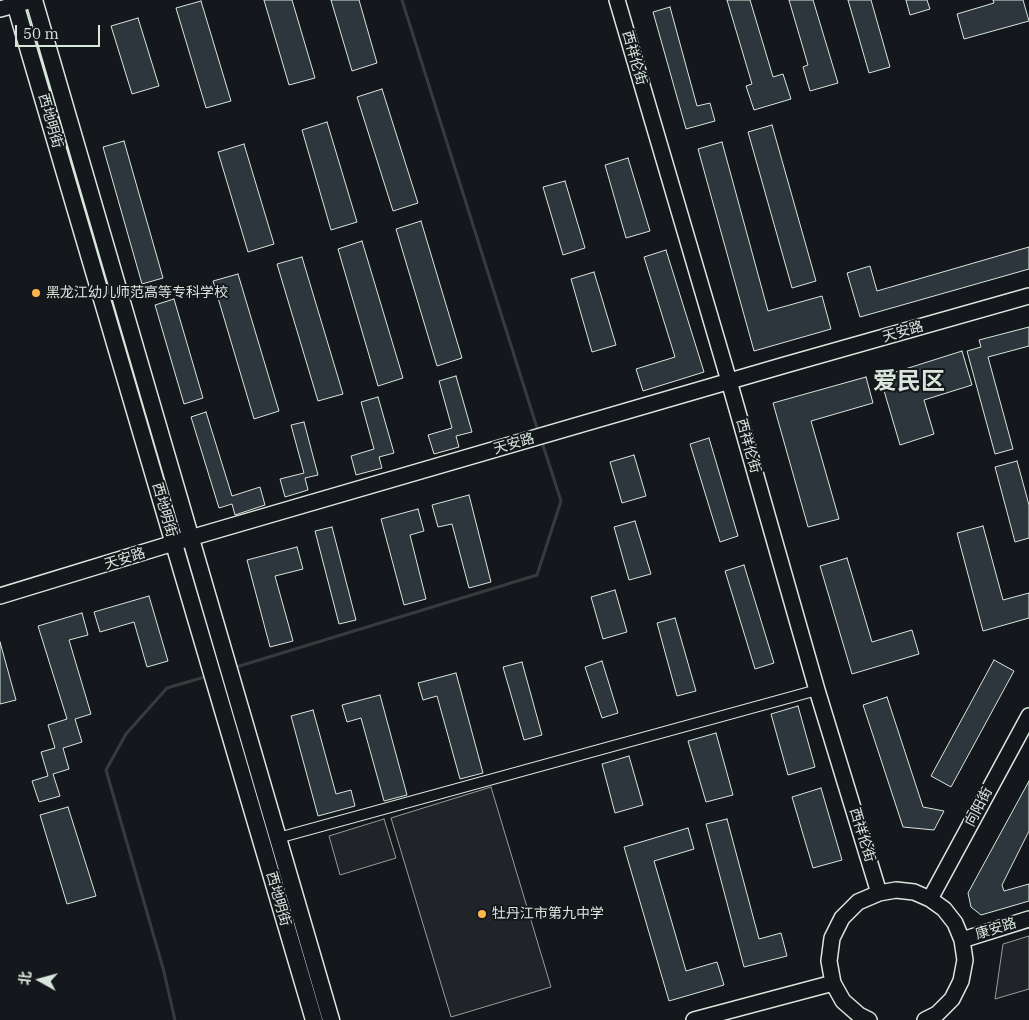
<!DOCTYPE html>
<meta charset="utf-8">
<style>
body{margin:0}
#map{position:relative;width:1029px;height:1020px;overflow:hidden;background:#14181c;font-family:"IBM Plex Serif","Noto Sans SC",serif}
canvas{display:block}
.north{position:absolute;left:15px;top:955px;width:50px;height:50px;-webkit-text-stroke:4px #14181c;paint-order:stroke;rotate:277deg;font-size:14px;font-weight:700;line-height:20px;text-align:center;color:#d8e6dc}
.north::after{content:'';display:block;margin:auto;width:18px;height:22px;background:#d8e6dc;clip-path:polygon(50% 0,100% 100%,50% 72%,0 100%)}
.scale{position:absolute;left:15px;top:25px;width:85px;height:22px;box-sizing:border-box;border:2px solid #d8e6dc;border-top:0;padding-left:6px;font-size:15px;line-height:18px;white-space:nowrap;color:#d8e6dc;-webkit-text-stroke:4px #14181c;paint-order:stroke}
</style>
<div id="map">
<canvas width="1029" height="1020"></canvas>
<div class="north">北</div>
<div class="scale">50 m</div>
</div>
<script>
const ctx = document.querySelector('canvas').getContext('2d');
ctx.lineJoin = 'round';
function fillPath(path, color) {
  ctx.fillStyle = color;
  ctx.fill(path, 'evenodd');
}
function shape(rows) {
  const path = new Path2D();
  for (const r of rows) {
    path.moveTo(r[0], r[1]);
    for (let i = 2; i < r.length; i += 2) path.lineTo(r[i], r[i + 1]);
  }
  return path;
}
function trace(path, color, width, dash) {
  ctx.strokeStyle = color;
  ctx.lineWidth = width;
  ctx.lineCap = dash ? 'butt' : 'round';
  ctx.setLineDash(dash || []);
  ctx.stroke(path);
}
function drawText(font, color, halo, rows, align = 'center') {
  ctx.font = font + ' "IBM Plex Serif","Noto Sans SC",serif';
  ctx.lineWidth = 4;
  ctx.setLineDash([]);
  ctx.textBaseline = 'middle';
  ctx.strokeStyle = halo;
  ctx.fillStyle = color;
  for (const [text, x, y, turn = 0] of rows) {
    ctx.save();
    ctx.translate(x, y);
    ctx.rotate((+turn || 0) * Math.PI / 180);
    ctx.textAlign = isNaN(turn) ? turn : align;
    if (halo) ctx.strokeText(text, 0, 0);
    ctx.fillText(text, 0, 0);
    ctx.restore();
  }
}
const green = shape([
 [491,787,551,987,451,1017,391,818,491,787],
 [384,819,396,858,340,875,329,836,384,819],
 [1029,936,1029,989,995,999,1003,944,1029,936]
]);
fillPath(green, '#202428');
trace(green, '#939e99', 1);
trace(shape([
 [402,0,538,431],
 [233,668,537,575,561,501,541,439],
 [175,1020,163,968,106,770,126,734,167,688,208,676]
]), '#363b3e', 3);
const building = shape([
 [264,0,292,0,315,78,289,85,264,0],
 [331,0,359,0,377,63,352,71,331,0],
 [727,0,750,0,773,77,783,74,791,99,754,110,746,86,752,84,727,0],
 [789,0,813,0,838,83,810,91,803,67,808,65,789,0],
 [848,0,871,0,890,67,869,73,848,0],
 [906,0,927,0,930,9,910,15,906,0],
 [993,0,1023,0,1029,21,964,39,957,14,994,3,993,0],
 [201,1,231,101,206,108,176,8,201,1],
 [670,7,697,106,710,103,715,121,686,129,653,12,670,7],
 [138,18,159,86,132,94,111,26,138,18],
 [382,89,418,203,393,211,357,97,382,89],
 [327,122,357,222,331,230,302,130,327,122],
 [772,125,816,281,792,288,748,132,772,125],
 [124,141,163,278,142,284,103,147,124,141],
 [722,142,768,311,822,296,831,329,754,351,698,149,722,142],
 [244,144,274,244,248,252,218,152,244,144],
 [628,158,650,231,626,238,605,165,628,158],
 [565,181,585,248,563,255,543,187,565,181],
 [421,221,462,358,437,366,396,229,421,221],
 [362,241,403,378,378,386,338,249,362,241],
 [1029,247,1029,269,860,317,847,273,870,266,877,291,1029,247],
 [666,250,704,372,643,391,636,369,675,357,644,257,666,250],
 [302,257,343,394,318,401,277,264,302,257],
 [594,272,616,345,592,352,571,279,594,272],
 [238,274,279,411,254,419,213,281,238,274],
 [174,299,203,398,184,404,155,305,174,299],
 [1029,327,1029,346,988,357,1013,449,995,454,967,351,981,347,979,340,1029,327],
 [962,351,972,385,924,400,934,434,900,445,880,377,962,351],
 [456,376,472,432,456,436,459,447,434,454,428,435,452,428,439,381,456,376],
 [866,377,873,403,811,421,839,519,808,527,773,403,866,377],
 [378,397,394,453,379,457,382,468,356,475,351,456,374,449,361,402,378,397],
 [206,412,232,496,260,487,265,505,235,515,232,504,219,508,191,417,206,412],
 [304,422,318,475,305,478,308,490,285,497,280,479,304,473,291,425,304,422],
 [709,438,738,536,720,542,690,444,709,438],
 [634,455,646,496,622,503,610,462,634,455],
 [1017,461,1029,505,1029,538,1015,542,995,467,1017,461],
 [469,495,491,582,469,588,452,524,438,527,432,505,469,495],
 [418,509,424,531,410,535,426,599,404,605,381,519,418,509],
 [635,521,651,574,629,580,614,527,635,521],
 [983,526,1003,600,1029,593,1029,618,983,631,957,533,983,526],
 [332,527,356,620,339,624,315,531,332,527],
 [297,547,303,569,275,576,293,641,270,647,247,560,297,547],
 [847,558,872,642,912,630,919,654,852,674,820,566,847,558],
 [744,565,774,663,755,669,725,571,744,565],
 [615,590,627,632,603,639,591,597,615,590],
 [149,596,168,661,147,667,134,622,100,632,94,612,149,596],
 [82,613,88,635,69,640,91,714,75,719,82,742,63,748,69,769,53,774,60,796,39,802,32,781,48,776,41,752,55,748,48,725,67,719,38,626,82,613],
 [675,618,696,691,677,696,657,623,675,618],
 [0,642,16,700,0,704,0,642],
 [994,660,1014,671,951,787,931,776,994,660],
 [602,661,618,713,602,718,585,667,602,661],
 [522,662,542,735,524,740,503,667,522,662],
 [456,673,483,773,460,779,437,696,423,700,418,683,456,673],
 [380,695,407,795,384,801,361,718,347,722,342,705,380,695],
 [887,697,923,807,944,811,934,830,903,827,863,705,887,697],
 [798,706,815,767,788,775,771,714,798,706],
 [313,710,336,794,351,790,355,806,318,816,291,716,313,710],
 [716,733,733,795,706,802,688,741,716,733],
 [629,756,643,805,615,813,602,764,629,756],
 [1029,781,1029,831,1002,885,1004,891,1029,884,1029,901,981,915,971,907,968,893,1029,781],
 [821,788,842,860,813,868,792,797,821,788],
 [68,807,96,896,67,904,40,815,68,807],
 [727,819,759,939,781,933,787,956,744,967,706,824,727,819],
 [688,828,694,849,654,861,686,971,717,962,724,985,669,1001,624,847,688,828]
]);
fillPath(building, '#2c363c');
trace(building, '#d8e6dc', 1);
const street = shape([
 [278,838,817,690]
]);
const secondary = shape([
 [617,0,729,381,817,690,879,893],
 [0,9,32,0],
 [0,596,190,538,785,365,1029,296],
 [930,899,1029,716],
 [962,940,1029,919],
 [694,1020,833,983],
 [869,1020,859,1015,843,1001,833,983,829,961,832,938,842,918,858,902,879,893,896,890,914,892,930,899,944,909,955,923,962,940,965,960,961,981,952,999,937,1014,925,1020]
]);
const primary = shape([
 [14,0,314,1020],
 [34,0,331,1020]
]);
trace(street, '#d8e6dc', 12);
trace(secondary, '#d8e6dc', 18);
trace(primary, '#d8e6dc', 19);
trace(street, '#14181c', 10);
trace(secondary, '#14181c', 15);
trace(primary, '#14181c', 16);
for (const [x, y, r, color] of [
 [36,293,5,"#ffb74d"],
 [482,914,5,"#ffb74d"]
]) {
  const dot = new Path2D();
  dot.arc(x, y, r, 0, 2 * Math.PI);
  ctx.fillStyle = color;
  ctx.fill(dot);
  trace(dot, '#14181c', 2);
}
drawText('14px', '#d8e6dc', '#14181c', [
 ["西祥伦街",634,58,74],
 ["西地明街",50,121,74],
 ["天安路",903,332,-16],
 ["天安路",514,444,-16],
 ["西祥伦街",748,446,74],
 ["西地明街",164,510,74],
 ["天安路",125,559,-17],
 ["向阳街",979,807,-62],
 ["西祥伦街",862,835,73],
 ["西地明街",278,899,74],
 ["康安路",996,929,-17]
]);
drawText('14px', '#d8e6dc', '#14181c', [
 ["黑龙江幼儿师范高等专科学校",46,293],
 ["牡丹江市第九中学",492,914]
], 'left');
drawText('bold 24px', '#d8e6dc', '#14181c', [
 ["爱民区",909,382]
]);
</script>
